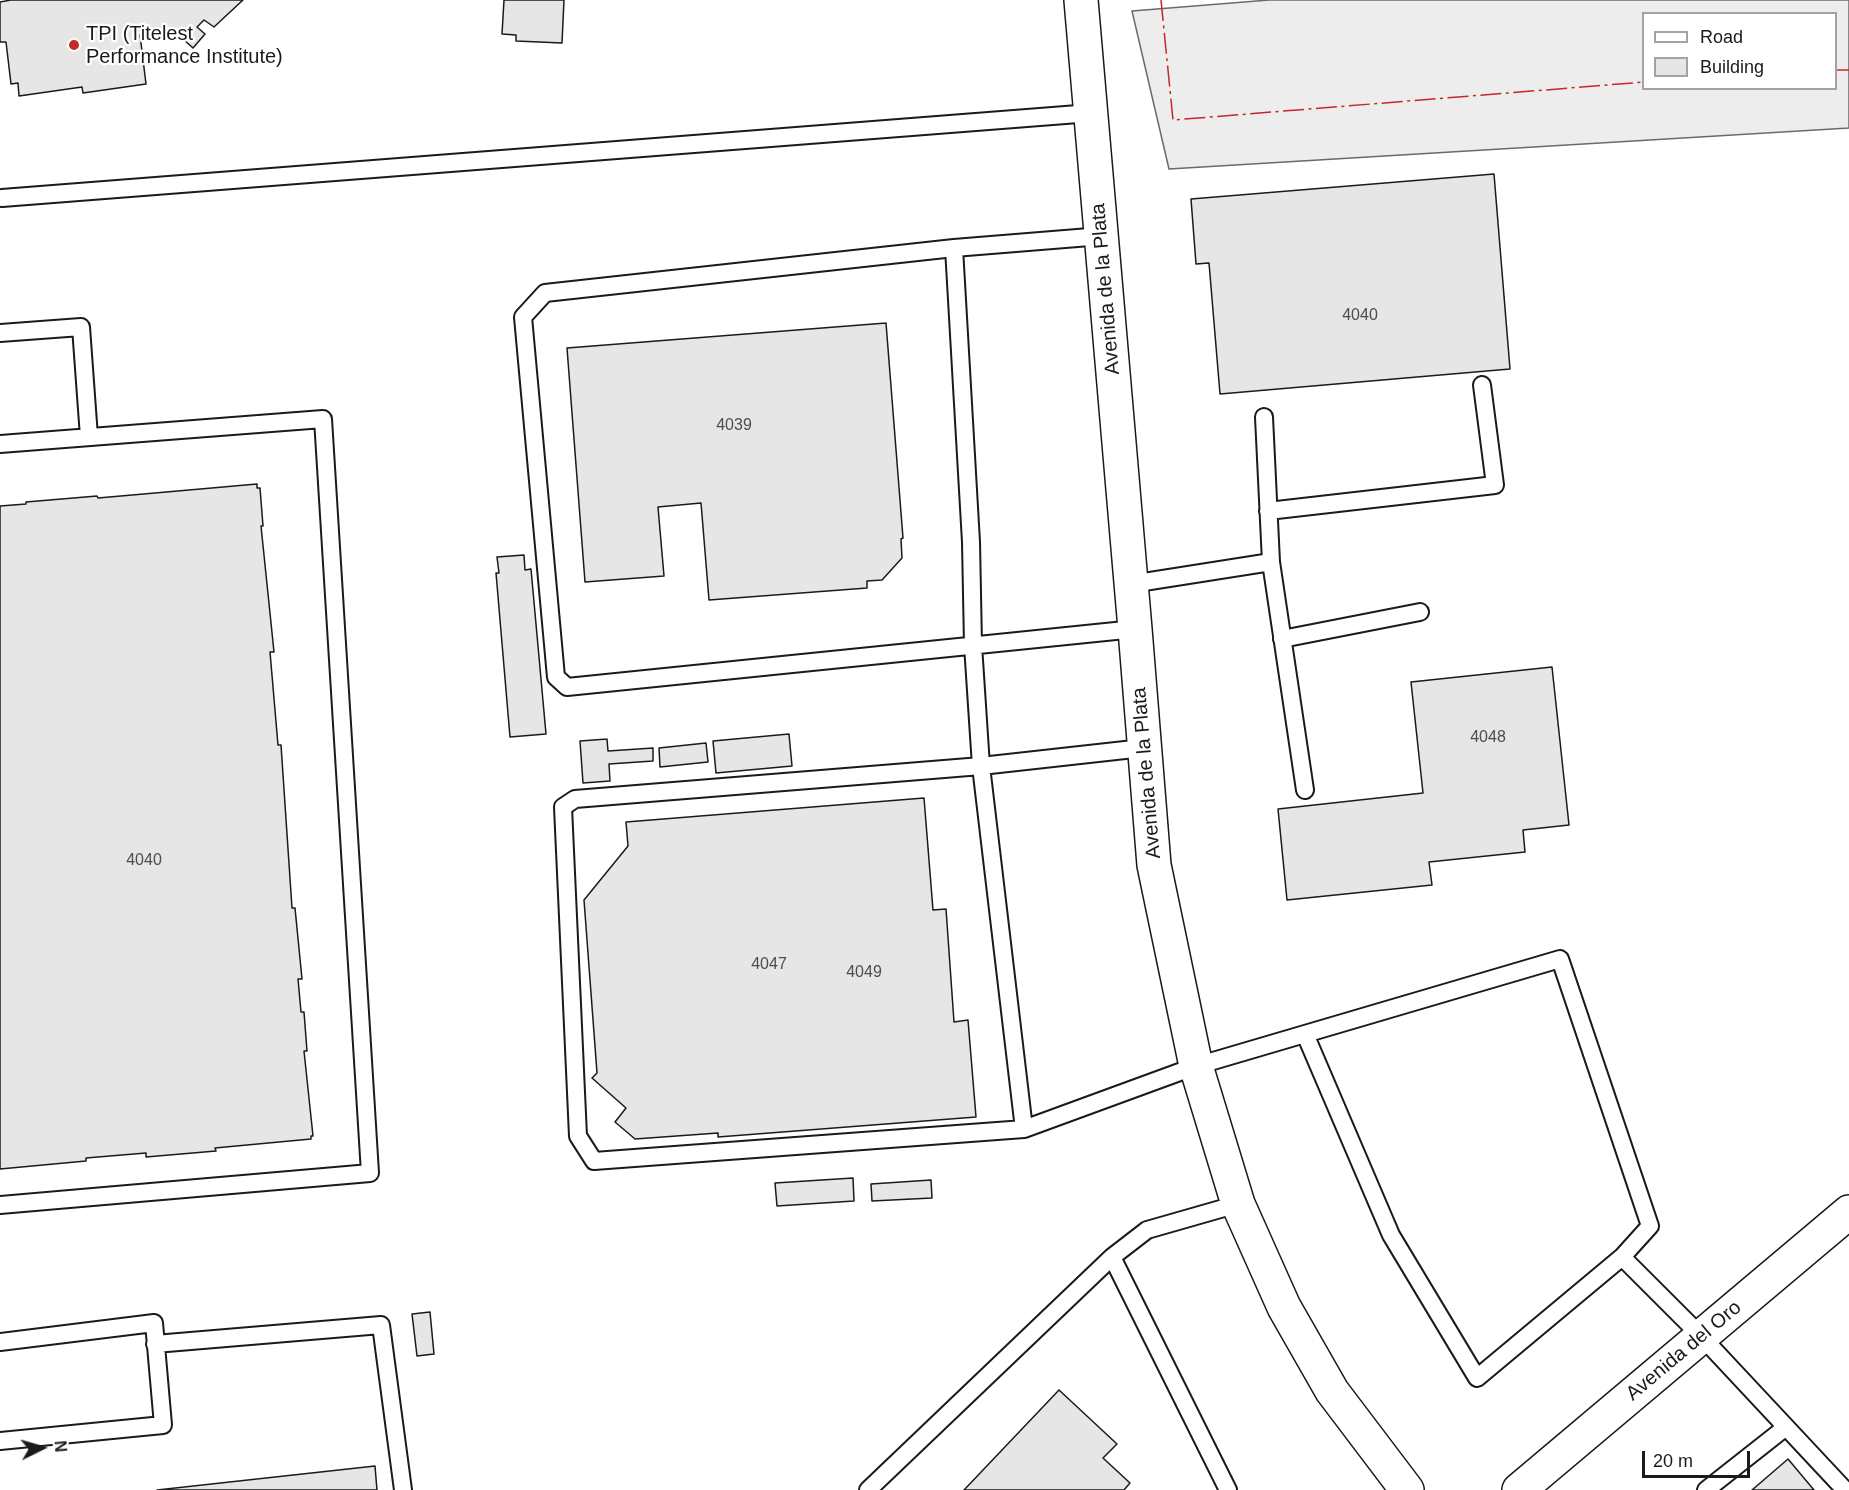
<!DOCTYPE html>
<style>
body{margin:0}
#map{position:relative;width:1849px;height:1490px;overflow:hidden;background:#fff;font-family:Arial,sans-serif}
canvas{display:block}
.legend{position:absolute;left:1642px;top:12px;width:195px;height:78px;box-sizing:border-box;background:#fff;border:2px solid #a3a3a3;margin:0;padding:8px 10px;list-style:none;font-size:18px;color:#1a1a1a}
.legend li{display:flex;align-items:center;gap:12px;height:30px}
.legend b{width:30px;border:2px solid #a3a3a3}
.north{position:absolute;left:12px;top:1418px;width:60px;height:60px;-webkit-text-stroke:4px #fff;paint-order:stroke;rotate:85deg;font-size:16px;font-weight:700;line-height:24px;text-align:center;color:#1a1a1a}
.north::after{content:'';display:block;margin:auto;width:21px;height:27px;background:#1a1a1a;clip-path:polygon(50% 0,100% 100%,50% 72%,0 100%)}
.scale{position:absolute;left:1642px;top:1451px;width:108px;height:27px;box-sizing:border-box;border:3px solid #1a1a1a;border-top:0;padding-left:8px;font-size:18px;line-height:21px;white-space:nowrap;color:#1a1a1a;-webkit-text-stroke:4px #fff;paint-order:stroke}
</style>
<div id="map">
<canvas width="1849" height="1490"></canvas>
<ul class="legend">
<li><b style="height:8px;background:#fff"></b>Road</li>
<li><b style="height:16px;background:#e6e6e6"></b>Building</li>
</ul>
<div class="north">N</div>
<div class="scale">20 m</div>
</div>
<script>
const ctx = document.querySelector('canvas').getContext('2d');
ctx.lineJoin = 'round';
function fillPath(path, color) {
  ctx.fillStyle = color;
  ctx.fill(path, 'evenodd');
}
function shape(rows) {
  const path = new Path2D();
  for (const r of rows) {
    path.moveTo(r[0], r[1]);
    for (let i = 2; i < r.length; i += 2) path.lineTo(r[i], r[i + 1]);
  }
  return path;
}
function trace(path, color, width, dash) {
  ctx.strokeStyle = color;
  ctx.lineWidth = width;
  ctx.lineCap = dash ? 'butt' : 'round';
  ctx.setLineDash(dash || []);
  ctx.stroke(path);
}
function drawText(font, color, halo, rows, align = 'center') {
  ctx.font = font + ' Arial,sans-serif';
  ctx.lineWidth = 4.5;
  ctx.setLineDash([]);
  ctx.textBaseline = 'middle';
  ctx.strokeStyle = halo;
  ctx.fillStyle = color;
  for (const [text, x, y, turn = 0] of rows) {
    ctx.save();
    ctx.translate(x, y);
    ctx.rotate((+turn || 0) * Math.PI / 180);
    ctx.textAlign = isNaN(turn) ? turn : align;
    if (halo) ctx.strokeText(text, 0, 0);
    ctx.fillText(text, 0, 0);
    ctx.restore();
  }
}
const built = shape([
 [1269,0,1849,0,1849,128,1169,169,1132,11,1269,0],
 [1644,14,1836,14,1836,88,1644,88,1644,14]
]);
fillPath(built, '#ededed');
trace(built, '#6a6a6a', 1.5);
const building = shape([
 [11,0,243,0,214,27,204,20,197,27,205,34,193,48,173,30,140,35,146,84,83,93,82,87,19,96,18,83,11,84,6,42,0,42,0,2,11,0],
 [504,0,564,0,562,43,516,41,516,35,502,34,504,0],
 [1494,174,1510,369,1220,394,1209,263,1196,264,1191,199,1494,174],
 [886,323,903,538,901,539,902,558,882,580,867,581,867,588,709,600,701,503,658,507,664,576,585,582,567,348,886,323],
 [257,484,257,488,260,488,263,526,261,526,274,652,270,652,278,745,281,745,292,908,295,908,302,979,298,979,301,1012,304,1012,307,1051,304,1051,313,1136,311,1136,311,1139,215,1148,216,1151,146,1157,146,1153,86,1158,86,1161,0,1169,0,506,26,504,26,502,97,496,98,498,257,484],
 [524,555,525,570,531,569,546,734,510,737,496,573,499,573,497,557,524,555],
 [1552,667,1569,825,1523,830,1525,852,1429,862,1432,885,1287,900,1278,809,1423,793,1411,682,1552,667],
 [789,734,792,766,716,773,713,741,789,734],
 [607,739,608,751,653,748,653,761,609,764,610,781,583,783,580,741,607,739],
 [706,743,708,762,660,767,659,748,706,743],
 [924,798,933,910,946,909,954,1022,968,1020,976,1117,718,1137,718,1133,635,1139,615,1122,626,1108,592,1078,597,1073,584,900,628,846,626,822,924,798],
 [853,1178,854,1201,777,1206,775,1183,853,1178],
 [931,1180,932,1198,872,1201,871,1184,931,1180],
 [430,1312,434,1354,417,1356,412,1314,430,1312],
 [1059,1390,1117,1444,1103,1458,1130,1483,1124,1490,964,1490,1059,1390],
 [1788,1459,1814,1490,1752,1490,1788,1459],
 [375,1466,377,1490,157,1490,375,1466]
]);
fillPath(building, '#e6e6e6');
trace(building, '#1a1a1a', 1.5);
const service = shape([
 [2,198,1091,113],
 [1102,236,954,248,971,542,973,645,981,766,1024,1129,1196,1066,1560,959,1650,1226,1622,1257,1701,1336,1845,1490],
 [954,248,545,293,523,317,556,677,567,687,1135,629],
 [0,333,81,327,89,437],
 [1264,417,1271,562],
 [0,444,323,419,370,1173,0,1205],
 [1268,511,1495,485,1482,385],
 [1131,584,1271,562,1305,790],
 [1282,639,1420,612],
 [1305,1034,1391,1235,1477,1378,1622,1257],
 [1024,1129,594,1161,578,1136,563,807,575,799,981,766,1143,748],
 [1112,1257,1147,1230,1238,1204],
 [0,1342,154,1323,163,1425,0,1441],
 [155,1344,381,1325,403,1490],
 [868,1490,1112,1257,1228,1490],
 [1706,1490,1786,1427]
]);
const tertiary = shape([
 [1081,0,1135,629,1154,865,1196,1066,1238,1204,1284,1307,1332,1391,1407,1490],
 [1519,1490,1849,1212]
]);
trace(service, '#1a1a1a', 20);
trace(tertiary, '#1a1a1a', 36);
trace(service, '#fff', 16);
trace(tertiary, '#fff', 33);
trace(shape([
 [1161,0,1173,120,1644,82],
 [1836,70,1849,70]
]), '#c62828', 1.5, [21, 4.5, 3, 4.5]);
for (const [x, y, r, color] of [
 [74,45,6,"#c62828"]
]) {
  const dot = new Path2D();
  dot.arc(x, y, r, 0, 2 * Math.PI);
  ctx.fillStyle = color;
  ctx.fill(dot);
  trace(dot, '#fff', 2);
}
drawText('16px', '#4d4d4d', null, [
 ["4040",1360,316],
 ["4039",734,426],
 ["4048",1488,738],
 ["4040",144,861],
 ["4047",769,965],
 ["4049",864,973]
]);
drawText('20px', '#1a1a1a', '#fff', [
 ["TPI (Titelest",86,34],
 ["Performance Institute)",86,57]
], 'left');
drawText('20px', '#1a1a1a', '#fff', [
 ["Avenida de la Plata",1106,289,-95],
 ["Avenida de la Plata",1147,773,-95],
 ["Avenida del Oro",1684,1351,-40]
]);
</script>
